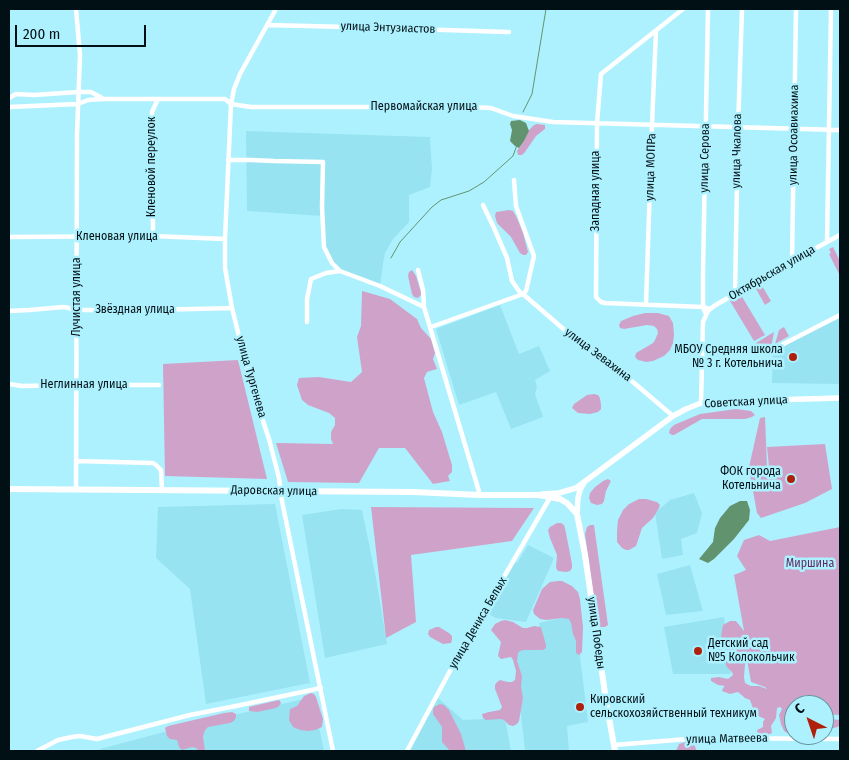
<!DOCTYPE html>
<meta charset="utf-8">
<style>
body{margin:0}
#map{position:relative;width:849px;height:760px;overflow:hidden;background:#aef1fe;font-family:"Fira Sans Condensed",sans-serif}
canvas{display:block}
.frame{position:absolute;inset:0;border:10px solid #001015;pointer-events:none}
.north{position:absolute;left:784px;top:695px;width:50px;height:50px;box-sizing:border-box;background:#aef1fe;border:1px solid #6897a1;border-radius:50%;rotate:319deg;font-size:14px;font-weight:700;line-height:20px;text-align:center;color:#001015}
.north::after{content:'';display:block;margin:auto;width:18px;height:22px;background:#ae200a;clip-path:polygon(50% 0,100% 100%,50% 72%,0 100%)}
.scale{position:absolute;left:15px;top:25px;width:131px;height:22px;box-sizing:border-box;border:2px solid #001015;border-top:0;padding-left:6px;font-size:15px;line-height:18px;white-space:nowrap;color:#001015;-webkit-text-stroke:4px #aef1fe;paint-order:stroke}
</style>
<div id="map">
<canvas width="849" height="760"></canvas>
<div class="frame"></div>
<div class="north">С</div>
<div class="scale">200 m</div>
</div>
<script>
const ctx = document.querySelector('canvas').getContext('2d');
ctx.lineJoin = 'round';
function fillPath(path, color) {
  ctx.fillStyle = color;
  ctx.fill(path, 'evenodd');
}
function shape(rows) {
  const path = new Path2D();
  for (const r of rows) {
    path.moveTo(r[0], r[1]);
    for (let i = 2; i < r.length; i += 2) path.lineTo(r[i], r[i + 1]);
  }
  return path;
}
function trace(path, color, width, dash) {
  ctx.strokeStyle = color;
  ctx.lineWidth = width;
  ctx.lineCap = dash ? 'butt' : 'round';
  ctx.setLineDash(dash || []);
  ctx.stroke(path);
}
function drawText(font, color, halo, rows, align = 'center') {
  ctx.font = font + ' "Fira Sans Condensed",sans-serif';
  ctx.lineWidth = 5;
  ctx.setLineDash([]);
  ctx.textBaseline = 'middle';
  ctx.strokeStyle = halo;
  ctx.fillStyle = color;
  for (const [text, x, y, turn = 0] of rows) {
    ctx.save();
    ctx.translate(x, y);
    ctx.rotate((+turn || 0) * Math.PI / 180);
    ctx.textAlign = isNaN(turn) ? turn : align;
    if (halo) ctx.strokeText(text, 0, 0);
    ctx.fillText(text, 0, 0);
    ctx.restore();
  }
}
fillPath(shape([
 [246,131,430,137,432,169,430,187,409,195,409,222,393,239,385,253,383,264,380,286,340,271,332,263,324,247,322,216,247,211],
 [500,305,519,354,539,346,550,371,535,380,537,387,535,394,543,417,511,429,496,392,459,405,436,329],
 [840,318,840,384,772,383,773,351],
 [694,493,702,513,697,533,681,539,683,555,662,559,655,513,670,500],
 [275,504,310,683,206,704,190,589,156,558,158,507],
 [341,509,362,510,376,578,387,644,325,658,302,515],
 [528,545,554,558,526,622,496,618,487,613,515,562,517,563],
 [690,565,703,611,666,615,657,574],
 [575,615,588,722,567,726,569,751,525,751,514,651,543,646,539,623],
 [724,617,731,674,673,674,664,627],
 [313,697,324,751,100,751,100,749,194,724],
 [438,698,463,720,505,718,511,751,410,751]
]), '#97e3f2');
fillPath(shape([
 [537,124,545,125,545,129,536,136,525,152,522,155,518,155,517,151,519,148,524,141,529,130,534,125],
 [509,210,513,211,517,218,523,233,528,252,526,255,523,255,520,253,511,237,497,223,495,216,496,212],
 [833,247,840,261,840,276,829,254,831,253,829,249],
 [412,270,416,276,421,292,421,295,418,298,414,297,412,294,408,276,409,272],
 [761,284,771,301,765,305,755,287],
 [362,291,390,299,417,319,421,328,431,339,435,353,433,359,437,369,427,372,424,378,433,412,442,432,452,465,452,472,448,476,450,481,433,484,405,448,379,448,359,483,288,482,276,443,333,444,331,439,331,432,335,425,335,418,329,413,308,405,302,400,297,385,299,378,319,377,351,382,362,372,357,337,361,326],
 [741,295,765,335,754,341,730,301],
 [645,313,658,313,669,316,673,323,674,335,673,343,670,350,664,356,653,361,646,362,638,360,635,357,636,353,653,343,655,340,658,333,657,329,654,326,647,325,624,329,620,328,619,325,621,321,633,316],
 [784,327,789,336,775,344,779,330],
 [774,332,771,348,761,352,756,343],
 [238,360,267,479,165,476,163,364],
 [594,394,598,395,600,398,601,405,601,409,598,412,590,414,578,413,572,408,574,404,587,395],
 [736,409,751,411,755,415,752,417,745,419,702,419,674,435,672,435,669,433,670,429,674,425,700,414],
 [765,417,767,466,749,467,760,418],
 [825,444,832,489,805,503,761,518,757,513,749,469,769,467,767,447],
 [608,479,611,481,606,491,604,501,602,504,597,505,591,503,589,498,590,493,595,487,603,481],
 [639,499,646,499,657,502,660,505,659,508,653,518,642,528,636,546,629,550,626,550,622,548,617,542,617,531,618,520,623,510,629,504],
 [371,507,534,508,512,541,411,555,416,622,386,638],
 [557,523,561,523,564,525,565,528,572,564,572,568,570,571,566,572,558,571,556,568,557,555,550,538,548,530,550,527],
 [590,525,594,525,608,625,605,627,601,627,598,625,597,622,585,534,587,527],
 [840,527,840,715,824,714,824,705,794,705,794,735,789,734,784,731,781,724,779,715,782,709,780,707,777,708,776,718,771,726,772,733,765,736,758,734,757,730,763,727,763,722,765,719,758,716,754,711,750,700,745,698,738,692,730,694,722,691,723,688,725,686,718,685,711,681,711,678,719,677,728,679,733,675,732,672,726,666,726,659,729,651,721,636,723,625,730,621,736,621,744,631,734,575,746,570,737,556,744,540,759,535,770,541],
 [747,660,751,682,765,687,767,689,759,686,751,686,745,683,744,677,745,665],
 [558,581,562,581,572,586,578,592,580,599,583,627,582,652,579,655,576,653,576,641,573,634,571,623,569,619,562,618,547,620,540,619,534,614,533,610,542,589,550,582],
 [505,620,513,622,523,628,527,628,534,626,541,627,546,645,546,648,543,650,524,650,520,651,518,653,517,661,522,676,521,687,523,698,519,721,517,724,513,726,509,725,504,720,501,719,486,720,483,718,482,714,489,712,500,710,502,707,495,689,495,685,497,682,500,680,508,682,512,682,515,680,516,671,513,660,511,657,501,659,498,656,501,642,491,630,495,624,501,621],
 [436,627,439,627,449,633,452,636,452,640,451,643,443,644,430,637,428,634,429,630],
 [311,693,314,694,316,697,323,719,322,727,315,730,308,731,300,730,293,727,289,720,290,709,297,706,304,696],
 [279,700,281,703,279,706,276,708,257,712,249,711,249,707,253,706],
 [440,704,444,705,449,710,461,734,466,751,450,751,442,742,442,727,433,714,433,710,434,707],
 [232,712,236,714,236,717,234,721,230,723,208,727,205,730,203,737,205,751,199,751,196,748,192,747,182,750,179,747,177,740,170,739,167,736,165,728,168,726,224,713],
 [830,719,840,720,840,726,834,728,824,726,824,720],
 [686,742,693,742,697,751,676,751,679,744]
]), '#cfa3c9');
fillPath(shape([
 [520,120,526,123,529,131,524,141,519,148,515,146,510,141,512,130,510,124,511,121],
 [740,501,747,501,750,510,749,520,734,539,714,559,708,563,699,559,713,542,715,528,720,518,730,506]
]), '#61946e');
trace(shape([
 [523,112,532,94,546,9],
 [391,258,400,242,432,207,441,200,469,191,484,182,513,156,517,145]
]), '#61946e', 1);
trace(shape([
 [276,9,240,74,234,89,231,104,225,239,225,268,232,308,251,385,269,439,279,478,282,501,333,751],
 [683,9,601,74,597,123,596,297,601,302,605,303,703,307,710,309],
 [267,25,348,27,509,32],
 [9,98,16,94,34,95,78,92,91,92,102,98],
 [9,107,78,104,88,100,103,99,225,99,231,104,251,107,468,107,491,108,513,116,553,122,840,130],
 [228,160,251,160,274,161,323,162,322,207,324,247,332,263,340,271,380,286,424,307],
 [483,205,494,228,507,258,512,281,519,291,523,294,526,291,534,256,516,206,514,180],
 [153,236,152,112,158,99],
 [9,237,153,236,225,239],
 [827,242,831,9],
 [792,261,796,9],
 [418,270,423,290,424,307,480,495],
 [735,294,738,128,742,9],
 [646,304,652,125,656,31],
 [9,311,29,310,64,307,77,310,153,310,232,308],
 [706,314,703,307,703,271,708,9],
 [307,322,307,299,311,279,326,273,340,271],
 [431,327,523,294,590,352,633,382,673,416],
 [770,351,840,315],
 [9,384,22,386,69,385,159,385],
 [701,403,703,322,708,311,714,306,792,261,840,235],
 [76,461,153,463,156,465,161,470,162,490],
 [76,489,77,134,80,55,76,9],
 [614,745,700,738,840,739],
 [37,751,58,740,72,737,80,736,97,739,190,715,236,706,321,688],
 [407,751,458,656,551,496]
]), '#fff', 4.5);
trace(shape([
 [542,494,559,493,576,488,673,416,686,409,701,403,771,400,840,398],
 [577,514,578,498,580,490,584,483]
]), '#fff', 5.5);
trace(shape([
 [9,489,413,492,480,495,539,495,560,499,567,503,577,514,585,555,607,707,615,751]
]), '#fff', 6);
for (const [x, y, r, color] of [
 [793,357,5,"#ae200a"],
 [791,479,5,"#ae200a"],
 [698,651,5,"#ae200a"],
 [580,707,5,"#ae200a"]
]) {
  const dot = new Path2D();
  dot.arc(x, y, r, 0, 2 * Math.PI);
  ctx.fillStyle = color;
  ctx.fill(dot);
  trace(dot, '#aef1fe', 2);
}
drawText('12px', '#001015', '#aef1fe', [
 ["улица Энтузиастов",388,28,2],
 ["Первомайская улица",424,107],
 ["улица Осоавиахима",794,135,-89],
 ["улица Чкалова",737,151,-89],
 ["улица Серова",705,158,-89],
 ["Кленовой переулок",152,167,-90],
 ["улица МОПРа",651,167,-88],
 ["Западная улица",596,191,-90],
 ["Кленовая улица",117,237],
 ["Октябрьская улица",772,273,-30],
 ["Лучистая улица",77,297,-90],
 ["Звёздная улица",135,310],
 ["улица Зевахина",598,355,37],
 ["улица Тургенева",251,377,74],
 ["Неглинная улица",84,385],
 ["Советская улица",746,402,-3],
 ["Даровская улица",274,491,1],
 ["улица Дениса Белых",478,623,-60],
 ["улица Победы",596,633,82],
 ["улица Матвеева",727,739,-1]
]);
drawText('12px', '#001015', '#aef1fe', [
 ["МБОУ Средняя школа",783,350],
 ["№ 3 г. Котельнича",783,364],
 ["ФОК города",781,472],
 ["Котельнича",781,486],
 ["Детский сад",708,644,"left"],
 ["№5 Колокольчик",708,658,"left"],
 ["Кировский",590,700,"left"],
 ["сельскохозяйственный техникум",590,714,"left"]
], 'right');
drawText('12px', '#642a5e', '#aef1fe', [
 ["Миршина",810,564]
]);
</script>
